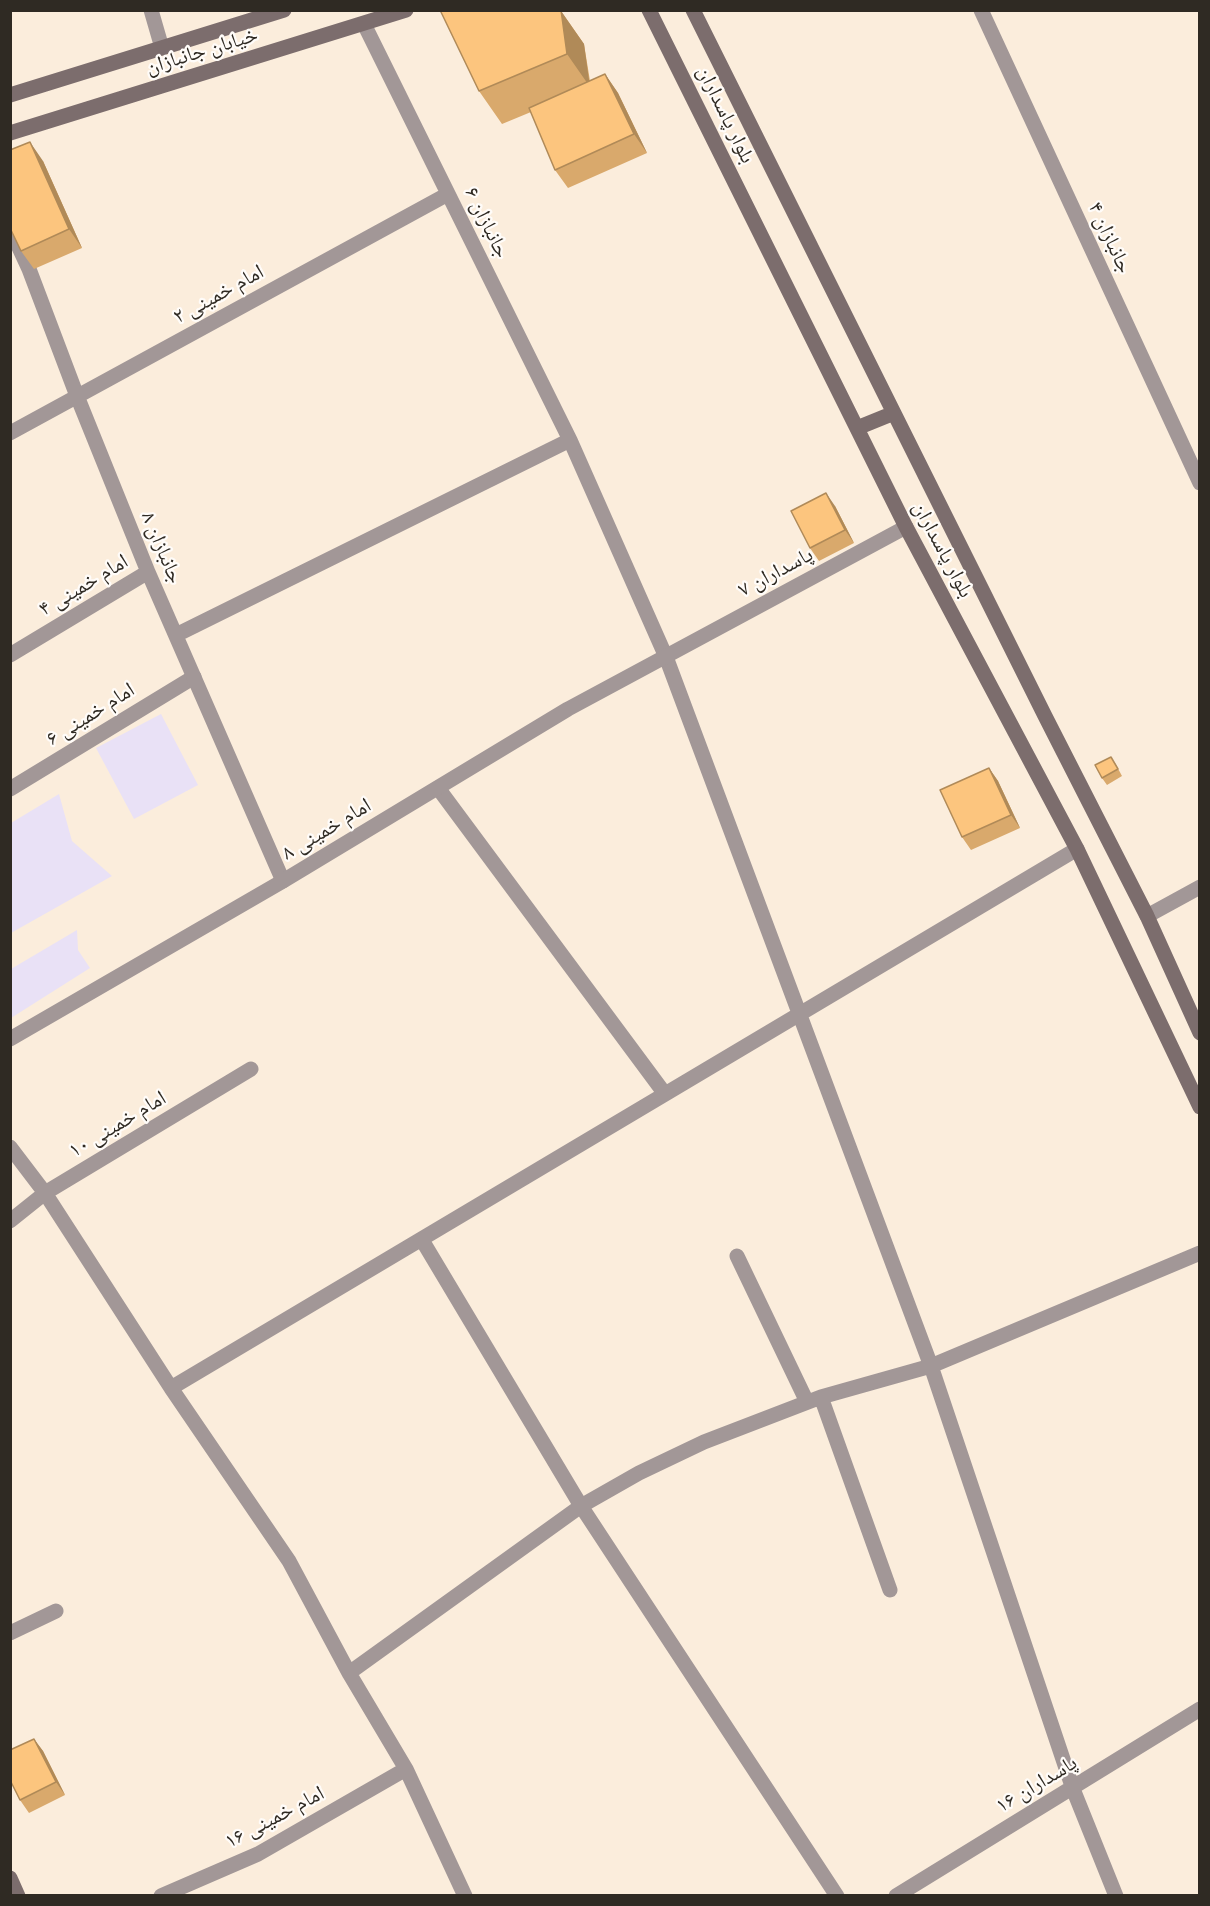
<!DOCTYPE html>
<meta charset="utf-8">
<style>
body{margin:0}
#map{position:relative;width:1210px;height:1906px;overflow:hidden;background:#fbeddc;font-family:"Source Serif 4",serif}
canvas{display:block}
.frame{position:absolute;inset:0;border:12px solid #2f2a23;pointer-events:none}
</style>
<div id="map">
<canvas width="1210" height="1906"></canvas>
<div class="frame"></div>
</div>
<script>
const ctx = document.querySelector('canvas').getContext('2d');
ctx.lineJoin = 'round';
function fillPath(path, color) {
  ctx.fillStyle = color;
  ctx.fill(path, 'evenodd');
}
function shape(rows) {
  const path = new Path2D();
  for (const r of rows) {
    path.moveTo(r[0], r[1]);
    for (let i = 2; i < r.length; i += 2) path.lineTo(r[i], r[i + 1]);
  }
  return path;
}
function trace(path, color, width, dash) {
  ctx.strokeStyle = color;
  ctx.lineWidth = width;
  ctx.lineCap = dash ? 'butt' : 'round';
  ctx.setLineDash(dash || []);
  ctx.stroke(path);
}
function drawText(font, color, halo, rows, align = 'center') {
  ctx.font = font + ' "Source Serif 4","Noto Naskh Arabic",serif';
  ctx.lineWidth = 4.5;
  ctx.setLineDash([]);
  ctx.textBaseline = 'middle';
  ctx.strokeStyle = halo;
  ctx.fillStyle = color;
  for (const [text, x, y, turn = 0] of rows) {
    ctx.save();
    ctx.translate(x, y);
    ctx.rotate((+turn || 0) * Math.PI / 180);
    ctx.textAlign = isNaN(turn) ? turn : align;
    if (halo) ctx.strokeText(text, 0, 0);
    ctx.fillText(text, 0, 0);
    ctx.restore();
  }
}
fillPath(shape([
 [161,714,198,785,134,819,96,748],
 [59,794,72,841,112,876,11,933,11,823],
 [77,930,78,950,90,968,11,1018,11,969]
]), '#e9e1f6');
trace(shape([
 [10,789,194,677],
 [10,1633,56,1611]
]), '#a29797', 15);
trace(shape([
 [151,10,162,48],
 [981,10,1200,483],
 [364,24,570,440,666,657,931,1366,1073,1789,1116,1896],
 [10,228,29,269,77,396,148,572,283,881],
 [10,433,448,194],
 [176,635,570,440],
 [10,655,148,572],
 [438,788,665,1094],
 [1147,916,1200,887],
 [10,1147,45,1193,171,1388,289,1561,349,1673,406,1769,465,1896],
 [10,1221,45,1193,251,1069],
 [422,1240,581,1506,837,1896],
 [737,1256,807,1402],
 [171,1388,1077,849],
 [821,1397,890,1590],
 [349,1673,581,1506,639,1473,704,1442,821,1397,931,1366,1200,1253],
 [161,1896,258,1854,406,1769],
 [896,1896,1200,1709]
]), '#a29797', 15);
trace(shape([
 [10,1039,283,881,568,709,906,527]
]), '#a29797', 15);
trace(shape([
 [649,10,906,527,1077,849,1200,1107],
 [693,10,1045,716,1147,916,1200,1033],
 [10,95,284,10],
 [10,133,406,10],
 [857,428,894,413],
 [10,1878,18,1896]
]), '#7c6d6d', 15);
fillPath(shape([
 [561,11,584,44,590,81,605,74,618,93,647,153,568,188,555,170,531,112,502,124,479,91],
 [43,161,82,248,34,269,21,251],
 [835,506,854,543,819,561,810,548],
 [1115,763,1122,776,1107,785,1102,778],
 [989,768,998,781,1020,828,971,850,962,837],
 [34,1739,43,1751,65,1795,29,1813,20,1800]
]), '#d9a96c');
fillPath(shape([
 [561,11,584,44,590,87,567,54],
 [605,74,618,93,647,153,634,134],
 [30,142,43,161,82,248,69,229],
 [826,493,835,506,854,543,845,530],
 [989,768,998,781,1020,828,1011,815],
 [34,1739,43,1751,65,1795,56,1782]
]), '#b08a58');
const building = shape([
 [440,10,561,10,567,54,479,91,440,10],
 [605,74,634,134,555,170,529,108,605,74],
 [30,142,69,229,21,251,10,228,10,150,30,142],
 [826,493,845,530,810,548,791,511,826,493],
 [1111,757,1118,769,1102,778,1095,765,1111,757],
 [989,768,1011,815,962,837,940,790,989,768],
 [34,1739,56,1782,20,1800,10,1780,10,1750,34,1739]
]);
fillPath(building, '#fcc57e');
trace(building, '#b08a58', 1.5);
drawText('21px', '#2f2a23', '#fffcf9', [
 ["خیابان جانبازان",202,52,-17],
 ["بلوار پاسداران",725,115,64],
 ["جانبازان ۶",486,223,64],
 ["جانبازان ۴",1109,238,65],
 ["امام خمینی ۲",219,295,-29],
 ["جانبازان ۸",161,548,67],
 ["بلوار پاسداران",942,550,62],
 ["پاسداران ۷",776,573,-28],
 ["امام خمینی ۴",84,586,-31],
 ["امام خمینی ۶",91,715,-32],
 ["امام خمینی ۸",327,830,-31],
 ["امام خمینی ۱۰",118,1125,-31],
 ["پاسداران ۱۶",1037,1785,-31],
 ["امام خمینی ۱۶",275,1818,-28]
]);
</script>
